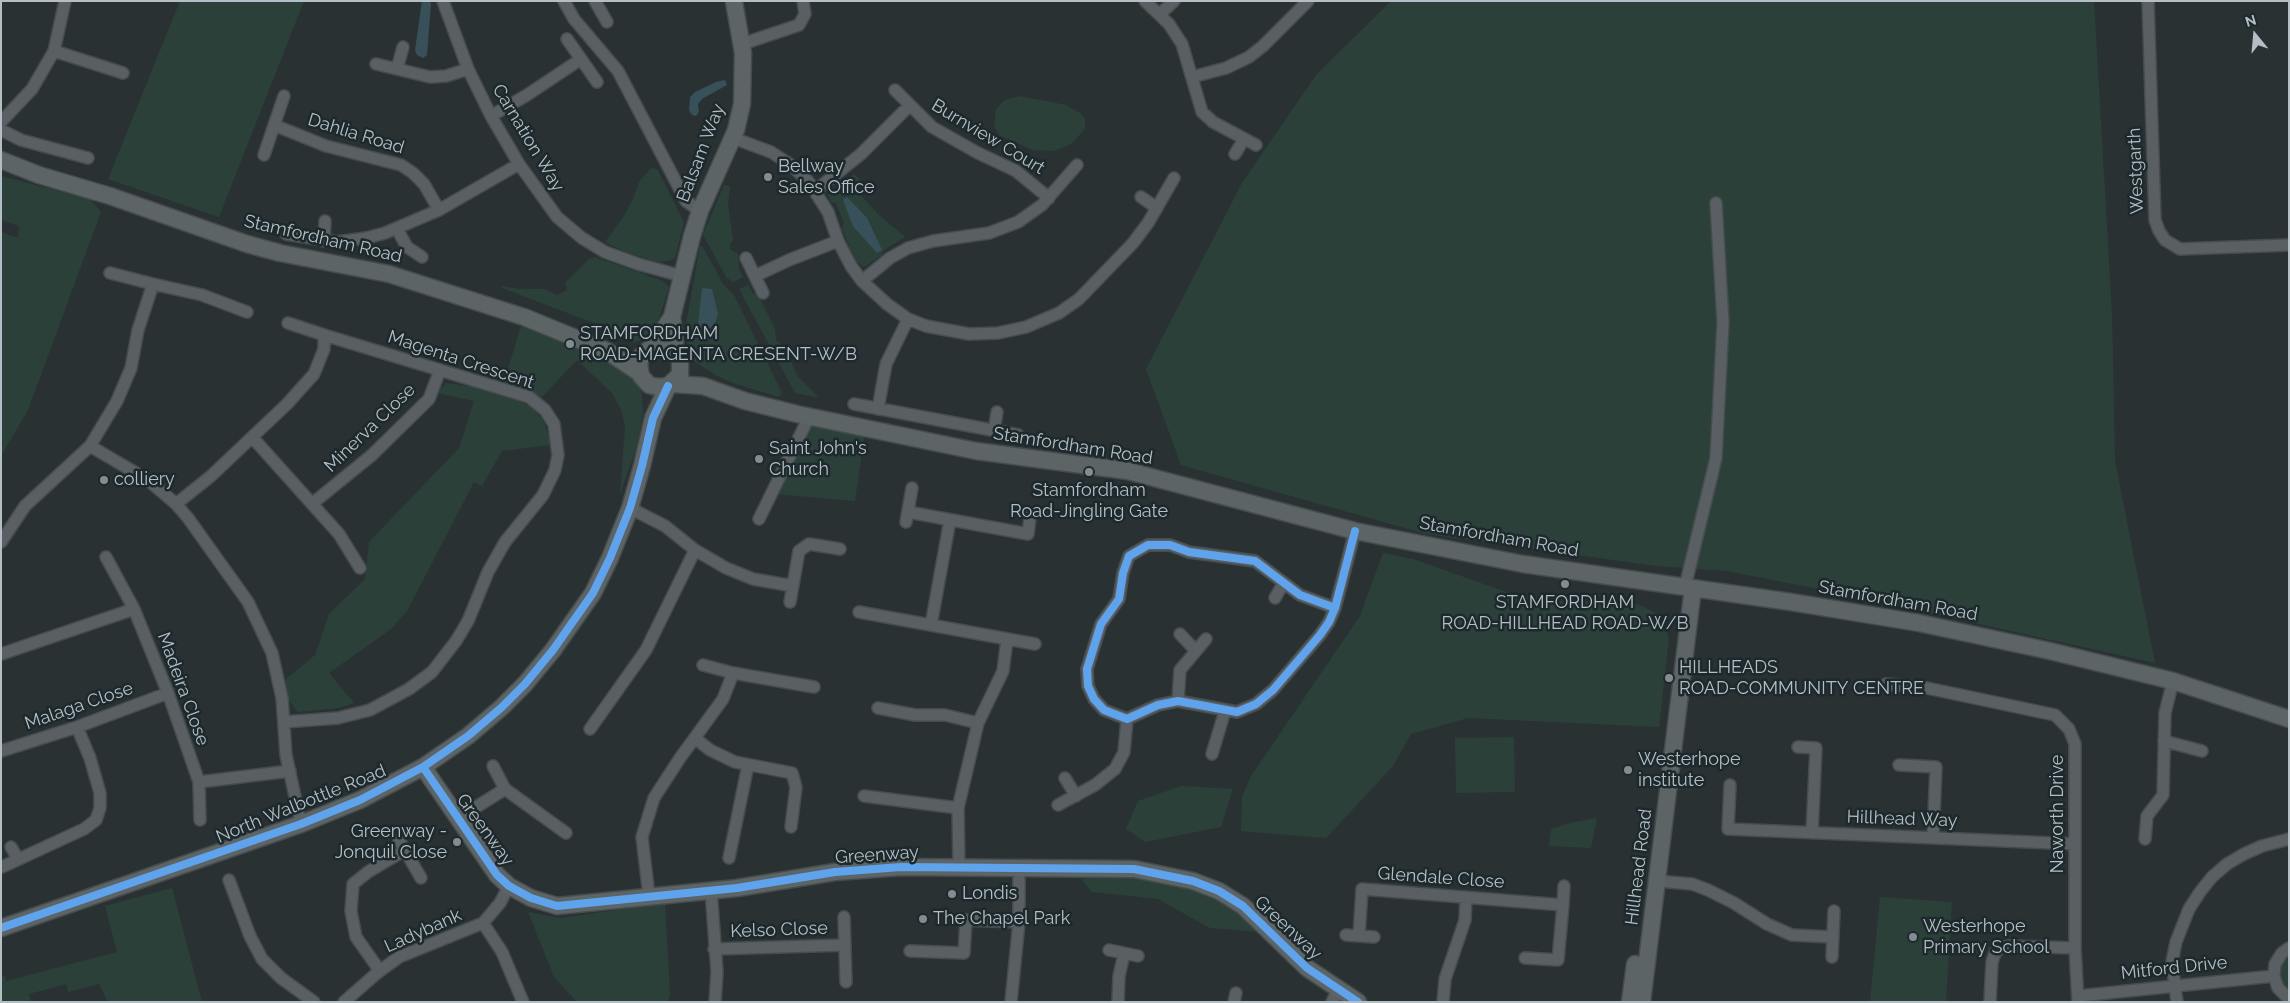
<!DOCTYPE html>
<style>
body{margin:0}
#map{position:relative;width:2290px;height:1003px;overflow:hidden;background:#293133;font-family:Raleway,sans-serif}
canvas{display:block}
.frame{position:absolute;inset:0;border:2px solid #b3bfc4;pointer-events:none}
.north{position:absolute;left:2230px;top:10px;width:50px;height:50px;-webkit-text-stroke:4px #1d292d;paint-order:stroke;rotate:343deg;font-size:14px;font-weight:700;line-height:20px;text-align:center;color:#b3bfc4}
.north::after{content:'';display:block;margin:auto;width:18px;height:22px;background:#b3bfc4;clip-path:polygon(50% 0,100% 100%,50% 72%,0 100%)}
</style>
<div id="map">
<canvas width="2290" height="1003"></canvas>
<div class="frame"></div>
<div class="north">N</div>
</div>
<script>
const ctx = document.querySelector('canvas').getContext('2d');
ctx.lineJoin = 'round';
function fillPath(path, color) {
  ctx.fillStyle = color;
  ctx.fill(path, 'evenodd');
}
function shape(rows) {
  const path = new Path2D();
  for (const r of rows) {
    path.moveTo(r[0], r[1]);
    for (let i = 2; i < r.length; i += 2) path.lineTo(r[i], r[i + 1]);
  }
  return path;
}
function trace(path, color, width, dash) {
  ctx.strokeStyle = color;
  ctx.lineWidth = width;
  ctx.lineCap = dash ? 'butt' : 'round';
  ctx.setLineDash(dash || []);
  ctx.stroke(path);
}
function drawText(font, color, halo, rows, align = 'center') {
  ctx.font = font + ' Raleway,sans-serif';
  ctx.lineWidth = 5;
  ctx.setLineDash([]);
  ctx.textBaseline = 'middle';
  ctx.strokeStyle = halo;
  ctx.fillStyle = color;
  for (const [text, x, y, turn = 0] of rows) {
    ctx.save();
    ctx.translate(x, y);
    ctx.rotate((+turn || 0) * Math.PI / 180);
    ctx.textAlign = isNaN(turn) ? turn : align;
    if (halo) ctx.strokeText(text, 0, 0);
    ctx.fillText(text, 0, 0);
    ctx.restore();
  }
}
fillPath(shape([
 [180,1,304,1,219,217,108,179],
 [1391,1,2094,1,2112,314,2115,461,2155,663,1844,594,1727,571,1656,566,1426,534,1181,465,1146,369,1242,183,1316,75],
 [1020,96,1066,105,1080,113,1085,119,1085,129,1071,144,1054,151,1033,150,999,135,994,125,996,109,1005,100],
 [651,168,657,169,684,222,675,258,669,261,658,262,625,252,605,242,624,216,633,199,639,182],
 [854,174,863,183,856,190,879,215,905,237,884,250,882,255,864,267,857,262,852,253,842,228,844,223,836,203,831,202,828,195],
 [1,176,90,199,101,212,28,410,1,456,1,232,18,238,19,226,1,220],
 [724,185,730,186,728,204,733,240,730,245,731,250,738,254,739,269,743,277,733,282,726,277,703,235],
 [700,246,703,247,723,284,734,295,782,393,779,397,733,383,715,375,693,360,688,350,685,330],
 [595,257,663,281,669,287,661,313,652,333,647,338,633,343,633,339,625,335,502,288,502,286,520,289,544,289,557,295,567,290,565,283,589,259],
 [748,285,753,293,758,295,775,329,776,340,784,346,798,377,819,398,795,393,739,289],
 [521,326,612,362,630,372,638,385,642,394,643,413,637,447,620,494,625,427,622,412,612,393,577,360,541,398,527,389,504,382],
 [446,383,472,387,524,403,535,410,545,424,551,445,502,451,482,486,474,482,407,611,391,629,329,673,354,703,339,708,298,712,284,694,286,679,315,655,329,614,365,579,369,542,459,448,474,401,437,393],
 [814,424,865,433,855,501,775,494,807,429],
 [1383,553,1413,559,1512,594,1560,601,1607,602,1624,598,1660,615,1669,638,1659,727,1468,718,1411,734,1393,766,1326,838,1241,831,1242,797,1251,776,1360,616],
 [1514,737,1515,792,1456,793,1455,738],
 [1181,786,1233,789,1221,827,1145,842,1126,829,1138,801],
 [1597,818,1591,848,1549,846,1551,829,1574,822],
 [1127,874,1183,885,1222,899,1262,932,1210,928,1158,899,1092,892,1081,879],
 [172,888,202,1002,108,1002,99,984,68,992,66,984,29,994,31,1002,1,1002,1,977,5,976,6,981,117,952,105,906],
 [1880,897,1952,902,1946,1002,1870,1002],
 [665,903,670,994,668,1002,577,1002,554,977,528,912,561,918],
 [2289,954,2289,993,2281,983,2279,973,2282,962]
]), '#2c403a');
fillPath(shape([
 [422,1,430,1,431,4,427,55,423,58,417,55,415,50],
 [725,80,727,85,702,99,698,104,699,112,696,116,692,115,689,110,690,97,695,92,716,82],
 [847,197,867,218,882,250,877,253,853,226,843,200],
 [702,288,712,289,718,314,715,323,710,328,704,330,698,324]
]), '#38505a');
const street = shape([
 [443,1,468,69,491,116,519,164,557,217,582,238,605,252,638,264,682,276],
 [564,1,574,19,618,71,686,201,700,211],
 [595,1,607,22],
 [1145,1,1169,24,1182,44,1202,112,1213,122,1256,145],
 [2148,1,2155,220,2159,231,2165,240,2180,249,2289,245],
 [1160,14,1174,1],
 [567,39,597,82],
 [742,44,799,25,805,14,803,1],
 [54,51,123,73],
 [376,64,430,77,446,76,468,69],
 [397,69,403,47],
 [1192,77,1226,68,1249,57,1263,46,1308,1],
 [895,90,932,127,976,152,1016,171,1049,198],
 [491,116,527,95,581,59],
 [1,122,32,89,54,51,65,1],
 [274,125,326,146,401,165,413,173,424,184,439,210],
 [1,130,21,140,88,158],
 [733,138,771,152,791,165,808,181,828,212,838,241,851,266,862,281,887,304,908,319,926,326,969,334,998,333,1026,327,1059,313,1079,299,1133,243,1148,223,1174,178],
 [1235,154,1244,139],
 [264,155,284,96],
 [816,190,861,154,909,106],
 [1141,197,1157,208],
 [397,229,407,247,422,257],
 [286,234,337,242,366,238,385,233,439,210,519,164],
 [324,241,325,221],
 [746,258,763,293],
 [755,276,789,260,838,241],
 [862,281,890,258,908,248,933,241,989,233,1018,222,1042,205,1077,165],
 [153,284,202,295,247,312],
 [854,404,1018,435],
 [878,409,886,364,908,319],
 [994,431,997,412],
 [252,437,339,534,360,568],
 [90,446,148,480,176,504,188,518,248,602,272,653,282,698,286,755,301,824],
 [313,503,372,455,429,399,440,370],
 [176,504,211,476,287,404,314,374,324,349,324,335,288,323],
 [630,508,665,526,695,550,726,568,753,579,793,586],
 [908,512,1028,534,1030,518],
 [759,519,809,417],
 [906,522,912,488],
 [1,542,25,506,90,446,117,401,131,368,138,330,153,284,110,273],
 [106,557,134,609,168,693,199,782,200,820],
 [1685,587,1716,458,1723,322,1716,203],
 [1275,598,1283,584],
 [790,602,799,551,809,544,840,549],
 [1335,608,1300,595,1255,561,1189,552,1170,545,1148,545,1129,556,1123,573,1119,599,1101,624,1087,669,1088,686,1094,699,1104,710,1127,719,1158,705,1178,701,1237,712,1256,704,1273,690,1320,635,1329,622,1335,608,1355,531],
 [859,612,1035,644],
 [931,625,950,520],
 [1180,634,1196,651],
 [1,654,134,609],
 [703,665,733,673,814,687],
 [1886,684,1927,688,2055,715,2069,729,2075,744,2075,948,2078,1002],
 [1178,701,1180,670,1206,639],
 [878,708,915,715,945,715,978,723],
 [284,722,338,718,370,710,409,689,432,672,456,641,468,621,488,572,505,542,543,495,555,470,558,455,554,424,545,410,529,397,324,335],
 [590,729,646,650,695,550],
 [695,738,710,750,735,762,792,773,796,787,791,827],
 [2164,741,2202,751],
 [1798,747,1816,748,1812,833],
 [1,751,77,727,168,693],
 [1212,754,1225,711],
 [1899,765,1936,767,1933,838],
 [493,766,505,789,566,833],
 [1065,778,1076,796],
 [199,782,290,771],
 [1730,785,1728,829,2075,844],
 [864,796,958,808],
 [1058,805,1095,785,1115,769,1124,752,1127,719],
 [457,819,505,789],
 [2145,839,2147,816,2163,795,2165,713,2173,681],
 [399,840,421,878],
 [11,847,18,859],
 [729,858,748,765],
 [2,867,84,829,96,820,100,808,100,793,90,758,77,727],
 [959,867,958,808,978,723,1003,671,1007,639],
 [229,880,250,936,262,959,281,978,314,1002],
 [1657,881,1692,884,1708,890,1734,903,1767,924,1792,935,1833,937],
 [711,890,717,972,715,1002],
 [649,896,642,837,654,798,680,758,723,699,733,673],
 [1563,905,1564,886],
 [844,917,846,982],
 [483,923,502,952,523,1002],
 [1346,935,1374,937],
 [1359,936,1362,889,1563,905,1558,960,1525,958],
 [2289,948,2282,953,2275,964,2274,976,2278,988,2289,999],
 [714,949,845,945],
 [1109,950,1138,956],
 [910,951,964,953,966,920,1019,922],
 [1832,957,1834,911],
 [380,971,356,937,351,911,353,884,368,872,405,850],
 [2078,996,2274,976],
 [344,1002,377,973,399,957,483,923,500,903,509,886],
 [1011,1002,1019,922,1019,868],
 [1118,1002,1119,976,1124,954],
 [1234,1002,1236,993],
 [1332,1002,1338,989],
 [1443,1002,1445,979,1465,920,1466,897],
 [1990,1002,1992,962,1995,953,2000,948,2009,946,2075,948],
 [2177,1002,2172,962,2176,942,2189,909,2200,892,2212,877,2227,864,2244,854,2262,846,2289,839]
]);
const secondary = shape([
 [1,160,39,175,110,196,247,244,280,253,389,274,524,317,607,351,640,373],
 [652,347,662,345,671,348,680,360,680,375,668,386,658,387,649,385,641,376,639,364,642,355,652,347,672,317],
 [676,352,672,317,692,236,700,211,736,130,742,104,743,53,734,2],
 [673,384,703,386,745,401,797,414,976,451,1128,471,1355,531,1523,564,1791,602,1919,623,2050,651,2173,681,2289,719],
 [423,767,497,875,509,886,531,898,557,906,737,888,835,872,901,867,1134,869,1193,881,1219,891,1243,906,1307,968,1358,1002],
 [1,928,301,824,360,800,423,767,468,736,502,707,525,684,553,650,593,593,610,558,630,508,642,466,653,418,668,386],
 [1630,1002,1635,964],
 [1642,1002,1693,588]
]);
trace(street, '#464c4e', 14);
trace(secondary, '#464c4e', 19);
trace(street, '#595f62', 11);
trace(secondary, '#5d6466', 16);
trace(shape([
 [1335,608,1300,595,1255,561,1189,552,1170,545,1148,545,1129,556,1123,573,1119,599,1101,624,1087,669,1088,686,1094,699,1104,710,1127,719,1158,705,1178,701,1237,712,1256,704,1273,690,1320,635,1329,622,1335,608,1355,531],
 [423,767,497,875,509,886,531,898,557,906,737,888,835,872,901,867,1134,869,1193,881,1219,891,1243,906,1307,968,1358,1002],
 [1,928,301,824,360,800,423,767,468,736,502,707,525,684,553,650,593,593,610,558,630,508,642,466,653,418,668,386]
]), '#60a3ed', 8);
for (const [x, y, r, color] of [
 [768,177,5,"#838d91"],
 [570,344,5,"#838d91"],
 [759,459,5,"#838d91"],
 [1089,472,5,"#838d91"],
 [104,480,5,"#838d91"],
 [1565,584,5,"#838d91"],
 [1669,678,5,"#838d91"],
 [1628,770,5,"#838d91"],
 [457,842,5,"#838d91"],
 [952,894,5,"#838d91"],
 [923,919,5,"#838d91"],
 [1913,937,5,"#838d91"]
]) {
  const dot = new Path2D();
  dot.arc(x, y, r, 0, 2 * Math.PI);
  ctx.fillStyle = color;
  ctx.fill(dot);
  trace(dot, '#1d292d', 2);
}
drawText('18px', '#b3bfc4', '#1d292d', [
 ["Dahlia Road",356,134,17],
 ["Burnview Court",988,137,31],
 ["Carnation Way",528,138,59],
 ["Balsam Way",701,153,-69],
 ["Westgarth",2136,171,-92],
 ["Stamfordham Road",323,239,13],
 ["Magenta Crescent",461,360,18],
 ["Minerva Close",370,428,-44],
 ["Stamfordham Road",1073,446,9],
 ["Stamfordham Road",1499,537,10],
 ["Stamfordham Road",1898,601,10],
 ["Madeira Close",183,689,70],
 ["Malaga Close",79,706,-19],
 ["North Walbottle Road",301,804,-22],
 ["Naworth Drive",2058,814,-90],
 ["Hillhead Way",1902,819,2],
 ["Greenway",485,830,54],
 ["Greenway",877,855,-4],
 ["Hillhead Road",1639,867,-83],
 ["Glendale Close",1441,878,4],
 ["Greenway",1288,928,43],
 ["Kelso Close",779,930,-2],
 ["Ladybank",423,931,-24],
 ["Mitford Drive",2174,968,-6]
]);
drawText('18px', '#b3bfc4', '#1d292d', [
 ["Bellway",778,167],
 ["Sales Office",778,188],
 ["STAMFORDHAM",580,334],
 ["ROAD-MAGENTA CRESENT-W/B",580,355],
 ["Saint John's",769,449],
 ["Church",769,470],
 ["colliery",114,480],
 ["Stamfordham",1089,491,"center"],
 ["Road-Jingling Gate",1089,512,"center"],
 ["STAMFORDHAM",1565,603,"center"],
 ["ROAD-HILLHEAD ROAD-W/B",1565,624,"center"],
 ["HILLHEADS",1679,668],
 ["ROAD-COMMUNITY CENTRE",1679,689],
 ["Westerhope",1638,760],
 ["institute",1638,781],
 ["Greenway -",447,832,"right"],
 ["Jonquil Close",447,853,"right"],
 ["Londis",962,894],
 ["The Chapel Park",933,919],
 ["Westerhope",1923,927],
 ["Primary School",1923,948]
], 'left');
</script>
